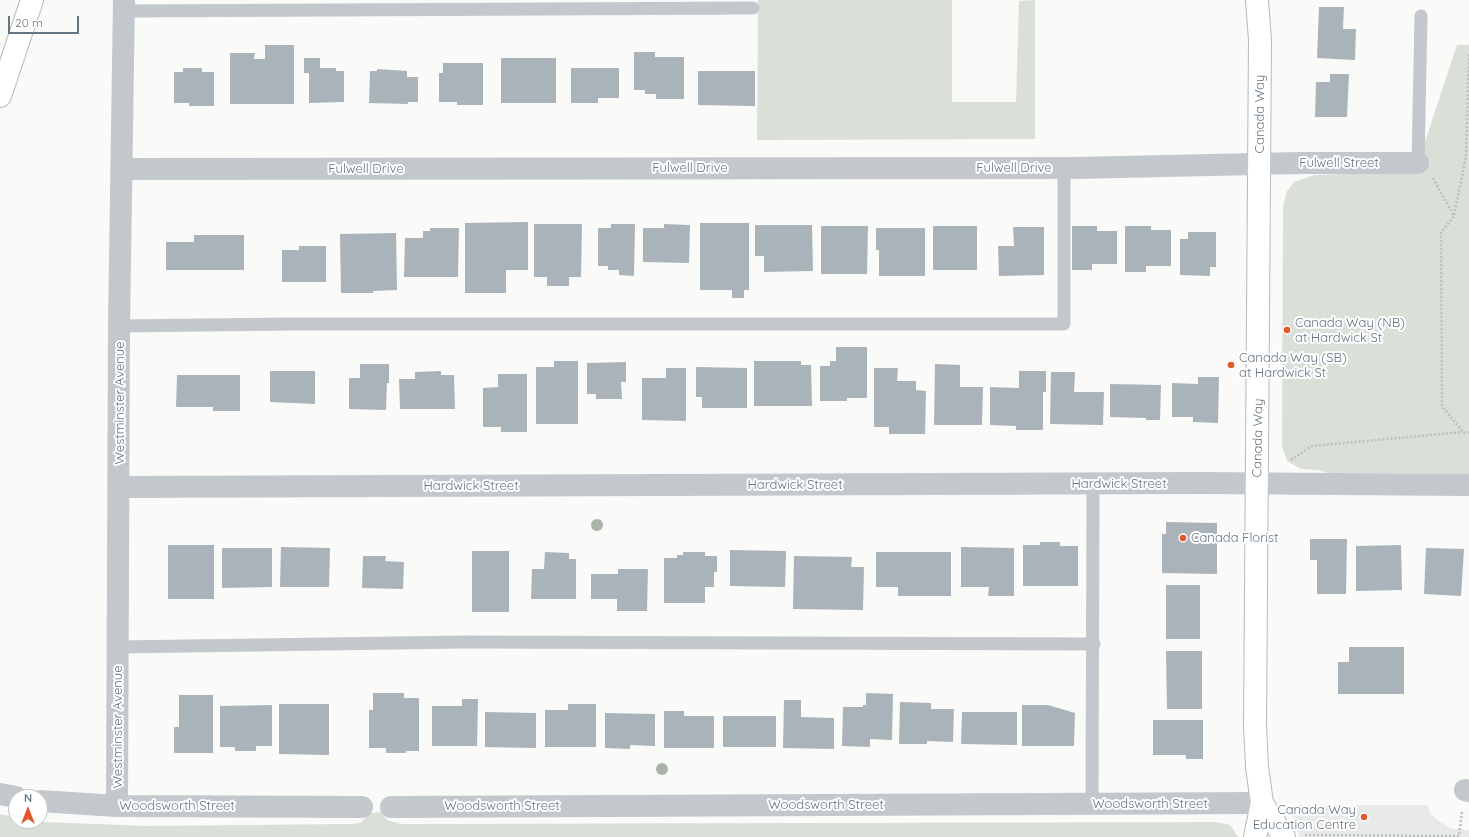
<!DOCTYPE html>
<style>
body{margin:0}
#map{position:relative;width:1469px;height:837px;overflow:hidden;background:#fafaf8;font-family:Quicksand,sans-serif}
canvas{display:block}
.north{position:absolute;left:8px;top:789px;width:40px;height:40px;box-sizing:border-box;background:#fff;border:1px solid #c1c8cd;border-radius:50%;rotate:0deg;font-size:11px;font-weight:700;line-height:16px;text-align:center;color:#657683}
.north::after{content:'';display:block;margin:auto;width:14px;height:18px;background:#e4572e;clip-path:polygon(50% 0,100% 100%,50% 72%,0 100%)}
.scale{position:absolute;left:8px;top:16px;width:71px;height:18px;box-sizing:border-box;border:2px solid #657683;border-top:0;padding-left:5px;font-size:12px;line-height:14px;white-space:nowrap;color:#657683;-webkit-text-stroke:3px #fff;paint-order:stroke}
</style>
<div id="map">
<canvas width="1469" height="837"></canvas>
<div class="north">N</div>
<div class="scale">20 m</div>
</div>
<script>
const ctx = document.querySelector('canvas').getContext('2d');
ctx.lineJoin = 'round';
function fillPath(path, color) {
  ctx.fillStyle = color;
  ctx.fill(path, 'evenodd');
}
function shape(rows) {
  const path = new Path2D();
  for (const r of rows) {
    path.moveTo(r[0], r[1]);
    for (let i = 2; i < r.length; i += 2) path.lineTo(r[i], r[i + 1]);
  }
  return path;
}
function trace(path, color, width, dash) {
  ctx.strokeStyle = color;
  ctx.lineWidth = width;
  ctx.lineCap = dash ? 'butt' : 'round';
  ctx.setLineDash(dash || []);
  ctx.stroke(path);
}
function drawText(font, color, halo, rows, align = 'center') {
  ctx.font = font + ' Quicksand,sans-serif';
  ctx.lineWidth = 4;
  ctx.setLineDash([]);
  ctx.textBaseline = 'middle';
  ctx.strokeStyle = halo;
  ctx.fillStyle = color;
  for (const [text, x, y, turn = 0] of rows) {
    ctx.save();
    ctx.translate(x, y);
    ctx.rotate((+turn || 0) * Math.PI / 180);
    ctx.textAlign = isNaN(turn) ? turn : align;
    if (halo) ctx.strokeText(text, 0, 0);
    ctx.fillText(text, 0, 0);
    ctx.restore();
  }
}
fillPath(shape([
 [1290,805,1427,805,1431,814,1439,821,1452,829,1469,830,1469,837,1299,837]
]), '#e8e9e9');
fillPath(shape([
 [758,0,952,0,952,102,1016,102,1019,1,1035,0,1035,139,757,140],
 [1457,45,1469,45,1469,474,1328,473,1318,470,1301,469,1287,461,1282,446,1283,206,1287,191,1294,182,1315,175,1417,172,1418,163],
 [381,812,387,820,401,824,1215,822,1230,825,1238,837,0,837,0,814,16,817,16,821,148,826,351,824,360,823,371,813]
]), '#dadfd7');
fillPath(shape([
 [1319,7,1344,7,1343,29,1356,29,1355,60,1317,58],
 [265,45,294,45,294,104,230,104,230,53,255,53,254,59,265,59],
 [634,52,655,52,655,57,684,57,684,99,656,99,656,94,645,94,645,90,634,90],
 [304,58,320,58,320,68,336,68,336,71,344,71,344,102,309,103,309,73,304,73],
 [501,58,556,58,556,103,501,103],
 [443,63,483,63,483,105,457,105,457,102,439,102,439,73,443,73],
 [183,68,202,68,202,72,214,72,214,106,189,106,189,103,174,103,174,72,183,72],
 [571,68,619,68,619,98,598,98,598,103,571,103],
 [377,69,407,71,407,77,418,77,418,102,408,102,408,104,369,103,370,71,377,71],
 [698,71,755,71,755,106,698,105],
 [1330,74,1349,74,1347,117,1315,117,1316,82,1330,82],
 [528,222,528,270,506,270,506,293,465,293,465,223],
 [700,223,749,223,749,290,744,290,744,298,732,298,732,290,700,290],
 [534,224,582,224,581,277,569,277,569,286,547,286,547,277,534,277],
 [611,224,635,224,634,276,619,275,619,270,608,270,608,266,598,266,598,228,611,228],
 [664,224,690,225,689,263,643,262,643,228,664,228],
 [755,225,812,225,813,271,764,272,764,256,755,256],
 [821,226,868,226,867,274,821,274],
 [933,226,977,226,977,270,933,270],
 [1072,226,1097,226,1097,231,1117,231,1117,264,1092,264,1092,270,1072,270],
 [1125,226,1151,226,1151,230,1171,230,1171,266,1146,266,1146,272,1125,272],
 [1013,227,1044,227,1044,275,999,276,998,246,1014,246],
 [430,228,459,228,458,277,404,277,405,238,423,238,423,231,430,231],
 [876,228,925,228,925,276,879,276,879,250,876,250],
 [1188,232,1216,232,1216,267,1210,267,1210,276,1180,275,1180,239,1188,239],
 [396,233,397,290,373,291,373,293,341,293,340,234],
 [194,235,244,235,244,270,166,270,166,242,194,242],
 [299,246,326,246,326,282,282,282,282,250,299,250],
 [836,347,867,347,867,398,847,398,847,401,820,401,820,366,830,366,830,361,836,361],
 [554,361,578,361,578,424,536,424,536,367,554,367],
 [754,361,801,361,801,365,811,365,812,406,754,406],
 [626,362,626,382,621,382,622,399,596,399,596,394,587,394,587,363],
 [360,364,389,364,389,383,387,383,386,410,349,409,349,378,360,378],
 [935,364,960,365,960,387,983,387,982,425,934,425],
 [696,367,747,368,747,408,702,408,702,397,696,397],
 [666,368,686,368,686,421,642,420,642,378,666,378],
 [874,368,898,368,897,381,916,381,916,390,926,391,925,434,889,434,889,427,874,427],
 [270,371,315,371,315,404,270,402],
 [441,371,441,375,454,375,455,409,400,409,399,379,415,379,415,372],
 [1019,371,1046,371,1046,392,1043,392,1043,430,1016,430,1016,426,990,425,990,387,1019,388],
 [1051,372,1075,372,1074,392,1104,392,1103,425,1050,424],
 [498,374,527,374,527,432,501,432,501,427,483,427,483,388,498,387],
 [177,375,240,375,240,411,213,411,213,407,176,407],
 [1198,377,1219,377,1218,423,1193,422,1193,417,1172,417,1172,383,1198,384],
 [1110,384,1161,385,1160,420,1146,420,1146,418,1110,417],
 [1166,522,1217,523,1217,574,1162,573,1162,534,1166,534],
 [1310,539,1347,539,1346,594,1317,594,1317,560,1310,560],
 [1040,542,1060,542,1060,546,1078,546,1078,586,1023,586,1023,545,1040,545],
 [168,545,214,545,214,599,168,599],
 [1401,545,1402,590,1356,591,1356,546],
 [281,547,330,548,329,587,280,587],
 [961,547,1014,548,1014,596,988,596,989,587,961,587],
 [222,548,272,548,272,587,222,588],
 [1426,548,1464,549,1461,596,1424,594],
 [730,550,786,551,785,587,730,586],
 [472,551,509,551,509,612,472,612],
 [545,552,569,553,569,559,576,559,576,599,531,599,532,569,544,569],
 [683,552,705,552,705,556,717,556,717,572,714,572,714,587,705,587,705,603,664,603,664,558,677,558,677,555,683,555],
 [876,552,951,552,951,596,898,596,898,587,876,587],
 [363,556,386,556,385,561,404,562,403,589,362,588],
 [794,556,852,557,851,567,864,567,863,610,793,609],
 [618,569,648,569,647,611,617,611,617,599,591,599,591,574,618,574],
 [1166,585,1200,585,1200,639,1166,639],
 [1349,647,1404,647,1404,694,1338,694,1338,662,1349,662],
 [1166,651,1202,651,1202,709,1167,709],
 [373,693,404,693,404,698,419,698,419,751,406,751,406,753,386,753,386,748,369,748,369,710,373,710],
 [866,693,893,694,892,740,870,739,870,747,842,746,843,707,863,707,863,705,866,705],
 [179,695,213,695,213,753,174,753,174,727,179,727],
 [462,699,478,699,477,746,432,746,432,706,462,706],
 [784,700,801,700,801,717,834,718,834,749,783,748],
 [900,702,931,703,931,709,954,709,953,742,927,741,927,744,899,744],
 [279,704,329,704,329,755,279,754],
 [568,704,596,704,596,747,545,747,545,710,568,710],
 [272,705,272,746,256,746,256,751,235,751,235,747,220,747,220,706],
 [1022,705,1048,705,1075,713,1074,746,1022,746],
 [664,711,684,711,684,716,714,716,714,748,664,748],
 [485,712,536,713,536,748,485,747],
 [962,712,1017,712,1017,745,961,744],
 [605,713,655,714,655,746,630,745,630,749,605,748],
 [723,716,776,716,776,747,723,747],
 [1153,720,1203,720,1203,759,1186,759,1186,755,1153,755]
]), '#aab3b9');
const secondary = shape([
 [0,96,32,0],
 [1262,803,1284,837],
 [1255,837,1262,803,1257,767,1255,726,1260,40,1257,0]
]);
trace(secondary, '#b3babf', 24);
trace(shape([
 [1433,178,1454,216,1441,233,1442,406,1463,432,1469,433],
 [1454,215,1466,157,1469,53],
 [1291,460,1312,446,1463,432],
 [1305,835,1459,836,1462,812]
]), '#bbbfc2', 2.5, [2, 2]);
trace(shape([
 [124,11,753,8],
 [1418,163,1421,16],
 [119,326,291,324,1064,324,1064,168],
 [118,647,464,642,1094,644],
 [1092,804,1093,484]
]), '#c3c8cc', 13);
trace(shape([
 [121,169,1075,168,1301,163,1418,163],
 [120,487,1201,483,1469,485],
 [1465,790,1469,791],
 [0,794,16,797],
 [40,801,117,806,362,807],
 [117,806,119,326,124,0],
 [391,807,1262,803]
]), '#c3c8cc', 22);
trace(secondary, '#fff', 22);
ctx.fillStyle = '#aab4a7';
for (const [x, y] of [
 [597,525],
 [662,769]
]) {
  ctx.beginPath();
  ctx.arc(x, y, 6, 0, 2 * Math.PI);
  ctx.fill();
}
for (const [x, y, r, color] of [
 [1287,330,4,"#e4572e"],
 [1231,365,4,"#e4572e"],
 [1183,538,4,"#e4572e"],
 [1364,817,4,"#e4572e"]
]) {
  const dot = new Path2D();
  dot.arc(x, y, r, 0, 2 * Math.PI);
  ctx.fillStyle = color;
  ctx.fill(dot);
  trace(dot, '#fff', 1.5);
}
drawText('13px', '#657683', '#fff', [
 ["Canada Way",1260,114,-90],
 ["Fulwell Street",1339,163],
 ["Fulwell Drive",690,168],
 ["Fulwell Drive",1014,168],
 ["Fulwell Drive",366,169],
 ["Westminster Avenue",120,403,-90],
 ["Canada Way",1258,438,-89],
 ["Hardwick Street",1119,484],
 ["Hardwick Street",795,485],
 ["Hardwick Street",471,486],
 ["Westminster Avenue",118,727,-90],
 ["Woodsworth Street",1150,804],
 ["Woodsworth Street",826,805],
 ["Woodsworth Street",177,806],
 ["Woodsworth Street",502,806]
]);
drawText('13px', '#657683', '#fff', [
 ["Canada Way (NB)",1295,323],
 ["at Hardwick St",1295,338],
 ["Canada Way (SB)",1239,358],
 ["at Hardwick St",1239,373],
 ["Canada Florist",1191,538],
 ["Canada Way",1356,810,"right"],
 ["Education Centre",1356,825,"right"]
], 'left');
</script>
